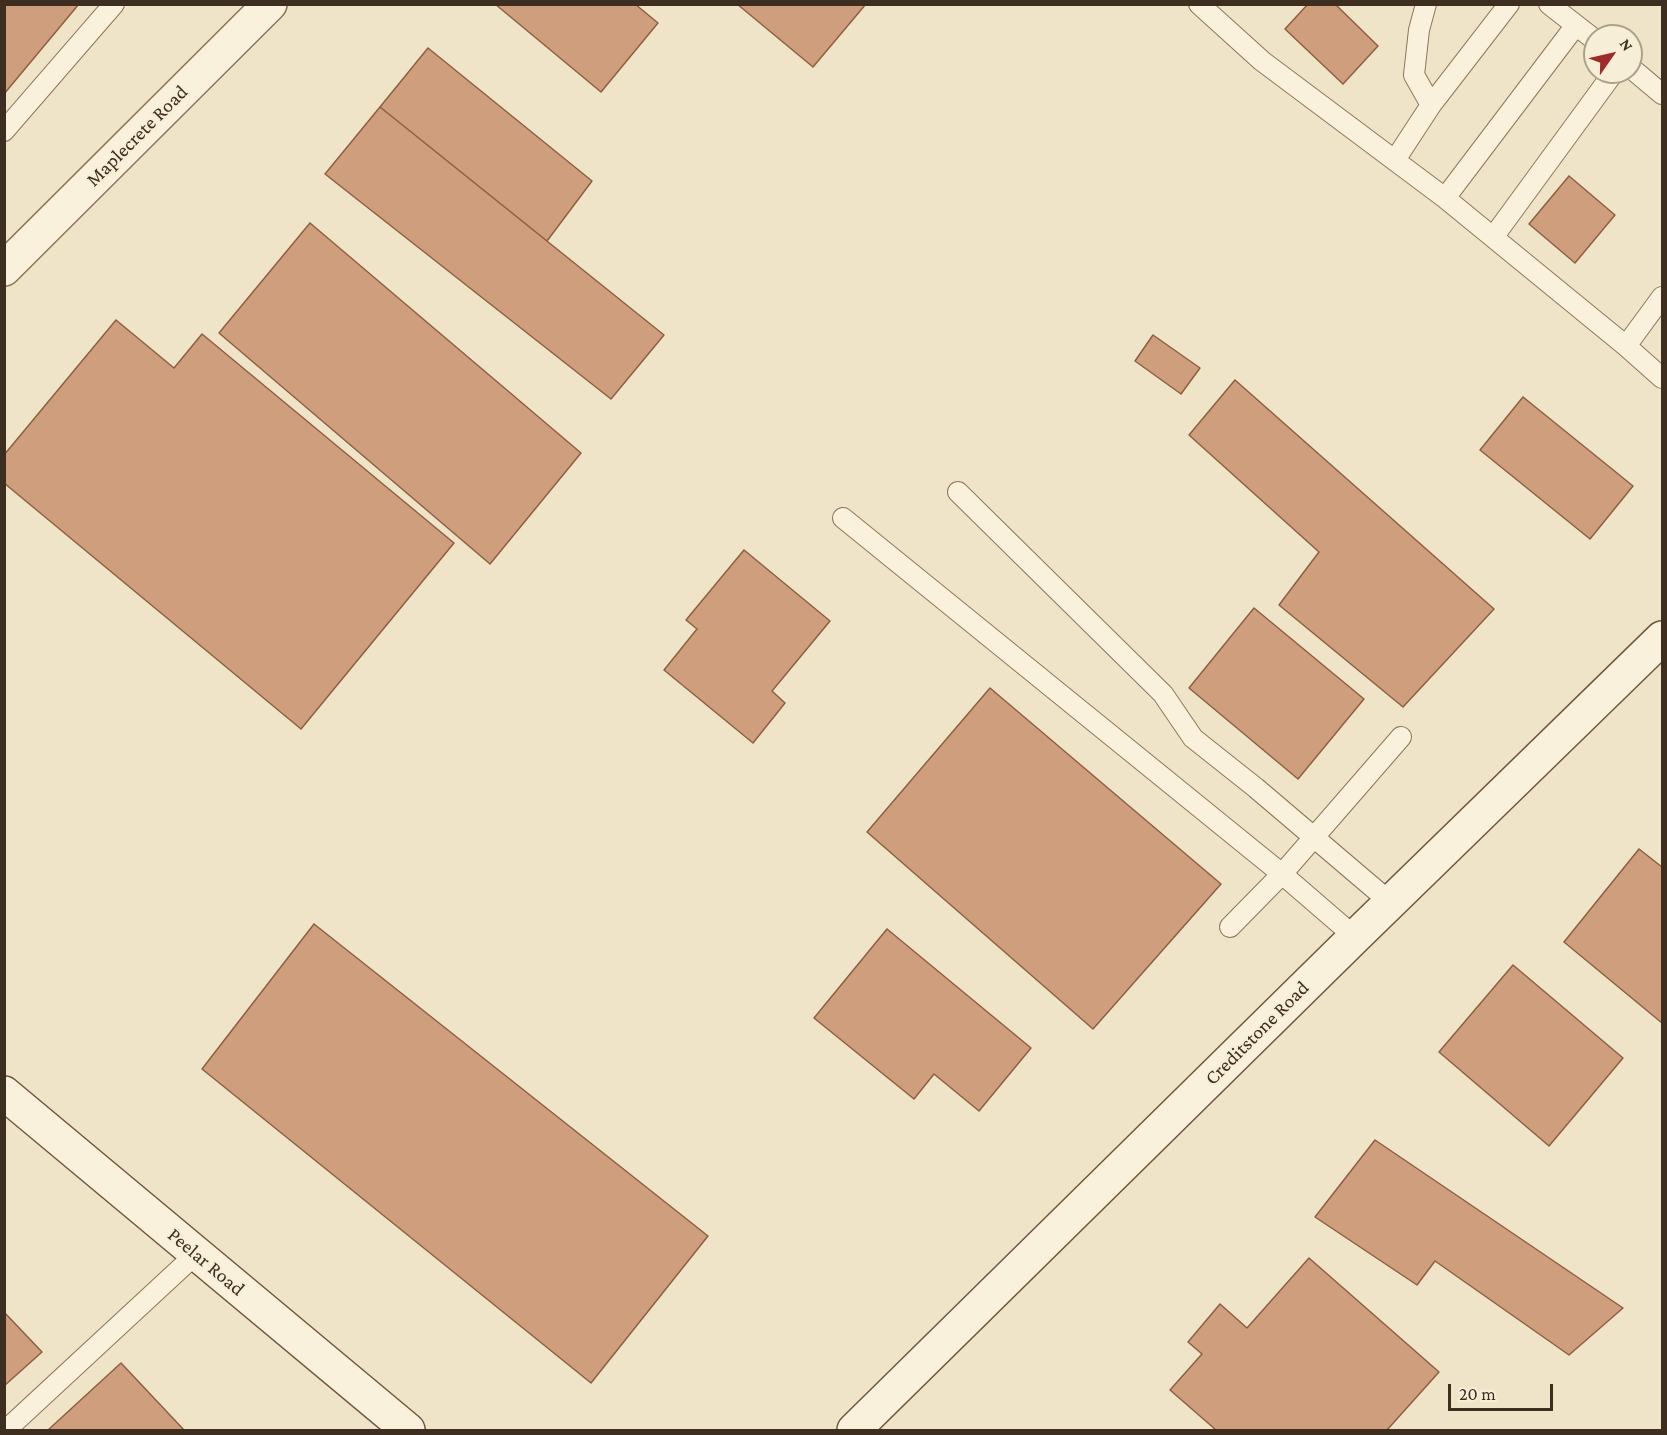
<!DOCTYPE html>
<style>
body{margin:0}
#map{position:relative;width:1667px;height:1435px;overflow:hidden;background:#f0e4c8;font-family:"Crimson Pro",serif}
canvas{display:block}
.frame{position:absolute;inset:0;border:6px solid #3d2e20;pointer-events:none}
.north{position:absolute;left:1583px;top:24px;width:60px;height:60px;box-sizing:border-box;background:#f7eed8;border:2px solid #ada18e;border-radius:50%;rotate:56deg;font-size:16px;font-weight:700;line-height:24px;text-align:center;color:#3d2e20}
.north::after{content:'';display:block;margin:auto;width:21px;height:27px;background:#9e2a2b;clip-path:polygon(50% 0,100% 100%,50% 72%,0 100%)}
.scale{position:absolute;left:1448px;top:1384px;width:105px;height:27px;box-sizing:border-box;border:3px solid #3d2e20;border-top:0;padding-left:8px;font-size:18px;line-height:21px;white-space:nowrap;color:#3d2e20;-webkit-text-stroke:4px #f7eed8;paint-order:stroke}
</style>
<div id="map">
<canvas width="1667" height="1435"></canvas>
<div class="frame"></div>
<div class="north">N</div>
<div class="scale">20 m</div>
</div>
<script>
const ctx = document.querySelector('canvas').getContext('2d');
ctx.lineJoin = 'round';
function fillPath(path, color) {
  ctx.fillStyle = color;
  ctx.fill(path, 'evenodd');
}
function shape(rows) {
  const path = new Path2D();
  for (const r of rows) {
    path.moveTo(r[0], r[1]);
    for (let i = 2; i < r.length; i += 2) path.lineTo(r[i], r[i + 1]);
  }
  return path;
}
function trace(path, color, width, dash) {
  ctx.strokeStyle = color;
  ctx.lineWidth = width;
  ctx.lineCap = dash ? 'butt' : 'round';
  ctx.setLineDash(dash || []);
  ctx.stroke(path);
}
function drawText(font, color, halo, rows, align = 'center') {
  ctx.font = font + ' "Crimson Pro",serif';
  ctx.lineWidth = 4.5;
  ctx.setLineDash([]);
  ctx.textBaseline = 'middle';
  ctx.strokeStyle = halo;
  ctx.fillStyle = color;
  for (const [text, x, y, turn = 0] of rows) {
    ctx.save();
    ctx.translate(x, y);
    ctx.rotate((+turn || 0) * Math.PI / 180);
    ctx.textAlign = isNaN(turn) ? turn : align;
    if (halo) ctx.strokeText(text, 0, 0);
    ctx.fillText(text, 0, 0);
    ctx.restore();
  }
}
const building = shape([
 [4,4,79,4,4,94,4,4],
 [495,4,635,4,658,23,601,92,495,4],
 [737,4,866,4,813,67,737,4],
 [1308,4,1335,4,1378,46,1343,84,1285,29,1308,4],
 [428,48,592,181,547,241,380,107,428,48],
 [380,107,664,335,611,399,325,174,380,107],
 [1569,176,1615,215,1575,263,1529,224,1569,176],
 [310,223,581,453,490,564,219,333,310,223],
 [116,320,174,368,202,334,454,543,301,729,4,483,4,455,116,320],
 [1153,335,1200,368,1181,394,1135,361,1153,335],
 [1235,380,1494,609,1403,707,1279,605,1319,552,1189,435,1235,380],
 [1523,397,1633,486,1590,539,1480,450,1523,397],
 [744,550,830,621,772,691,785,703,753,743,664,670,697,629,686,620,744,550],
 [1254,608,1364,699,1298,779,1189,688,1254,608],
 [990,688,1221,884,1093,1029,867,832,990,688],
 [1639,849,1662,867,1662,1023,1564,942,1639,849],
 [314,924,708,1236,591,1383,202,1069,314,924],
 [887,929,1031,1048,979,1111,934,1074,914,1099,814,1018,887,929],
 [1513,965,1623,1058,1549,1146,1439,1052,1513,965],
 [1375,1140,1623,1308,1569,1355,1435,1261,1417,1285,1315,1217,1375,1140],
 [1309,1258,1439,1372,1387,1430,1216,1430,1170,1390,1202,1354,1188,1342,1220,1304,1247,1328,1309,1258],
 [4,1312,42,1352,4,1386,4,1312],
 [121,1363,184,1430,48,1430,121,1363]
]);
fillPath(building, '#cf9f7d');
trace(building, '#8d5f41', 1.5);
const lane = shape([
 [1199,4,1262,61,1445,198,1626,346,1662,378],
 [1426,4,1419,30,1414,75,1431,105],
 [1549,4,1595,40],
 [1631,68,1662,94],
 [4,131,114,4],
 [1395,160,1431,105,1509,4],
 [1445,198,1576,25],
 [1494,236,1614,72],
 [1626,346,1662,297],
 [958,492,1163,694,1193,738,1256,788,1390,902],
 [843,518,1282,874,1355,937],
 [1230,927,1282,874,1401,737],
 [6,1430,196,1254]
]);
const street = shape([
 [4,269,270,4]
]);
const secondary = shape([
 [4,1093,408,1430],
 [854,1430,1355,937,1662,638]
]);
trace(lane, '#8d765c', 22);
trace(street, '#8d765c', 36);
trace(secondary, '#6f573f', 36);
trace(lane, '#faf1dc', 20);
trace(street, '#faf1dc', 33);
trace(secondary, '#faf1dc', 33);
drawText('20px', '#3d2e20', '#f7eed8', [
 ["Maplecrete Road",137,136,-45],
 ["Creditstone Road",1257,1033,-45],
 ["Peelar Road",206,1262,40]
]);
</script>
